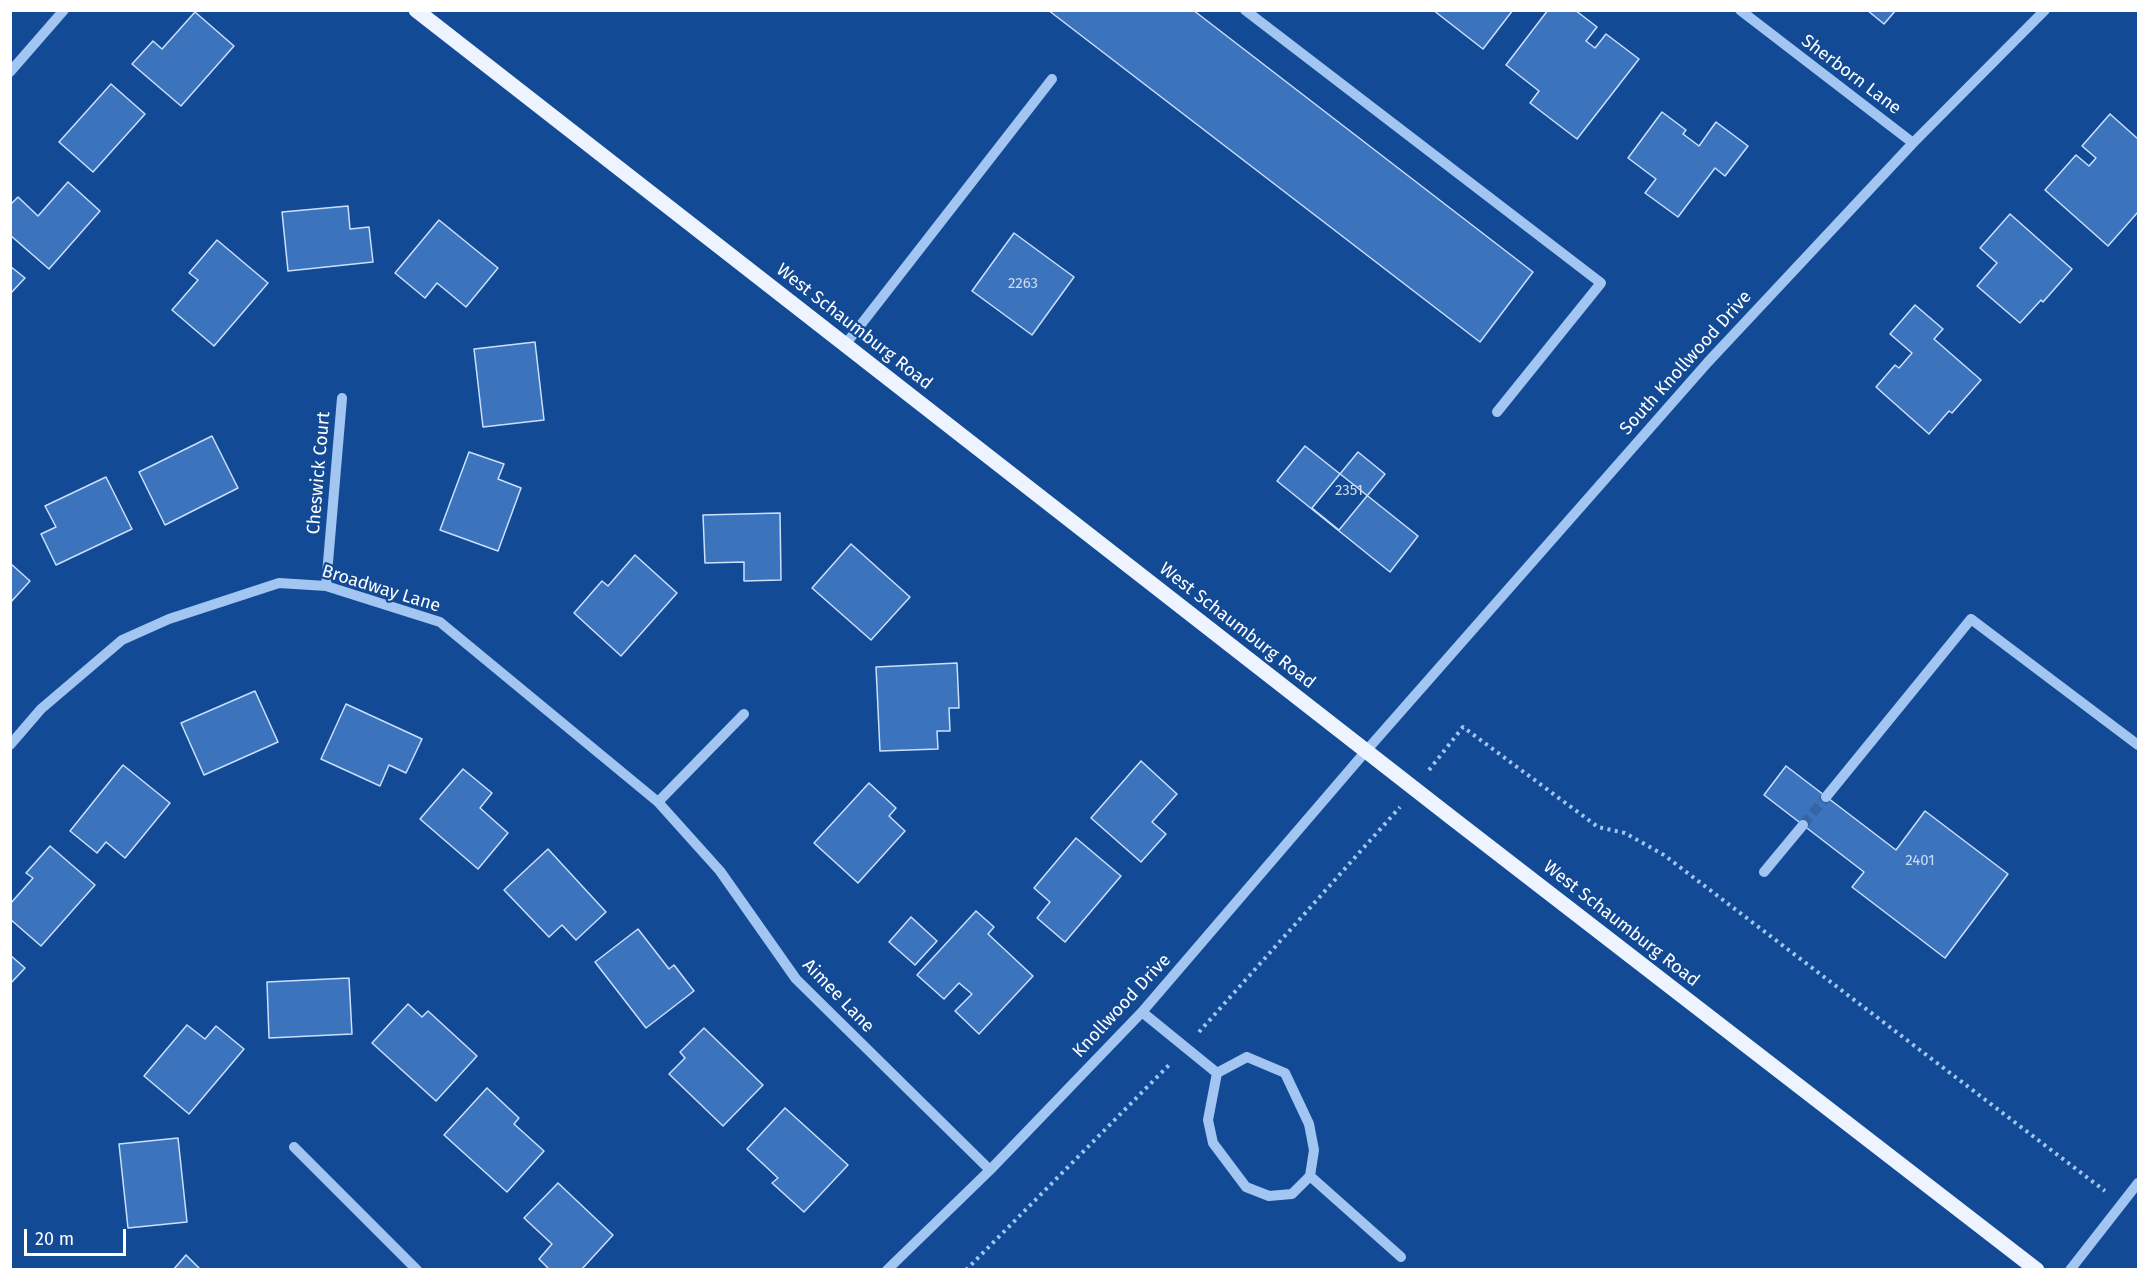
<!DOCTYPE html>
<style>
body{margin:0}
#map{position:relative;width:2149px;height:1280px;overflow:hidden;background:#134a95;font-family:"Fira Sans",sans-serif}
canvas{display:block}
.frame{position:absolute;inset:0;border:12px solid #fff;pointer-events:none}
.scale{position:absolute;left:24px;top:1229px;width:102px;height:27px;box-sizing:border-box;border:3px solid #fff;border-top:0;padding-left:8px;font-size:18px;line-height:21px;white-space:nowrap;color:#fff;-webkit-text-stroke:4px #134a95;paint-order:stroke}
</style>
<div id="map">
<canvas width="2149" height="1280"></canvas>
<div class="frame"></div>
<div class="scale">20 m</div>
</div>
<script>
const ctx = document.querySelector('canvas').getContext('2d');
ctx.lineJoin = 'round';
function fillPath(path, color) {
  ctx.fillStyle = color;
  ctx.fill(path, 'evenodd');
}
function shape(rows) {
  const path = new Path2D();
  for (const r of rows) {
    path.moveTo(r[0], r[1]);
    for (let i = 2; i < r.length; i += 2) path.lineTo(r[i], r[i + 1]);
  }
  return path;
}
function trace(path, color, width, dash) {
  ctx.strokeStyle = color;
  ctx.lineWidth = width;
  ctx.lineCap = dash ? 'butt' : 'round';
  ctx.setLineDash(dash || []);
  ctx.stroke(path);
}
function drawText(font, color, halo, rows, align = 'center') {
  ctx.font = font + ' "Fira Sans",sans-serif';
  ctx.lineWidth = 4.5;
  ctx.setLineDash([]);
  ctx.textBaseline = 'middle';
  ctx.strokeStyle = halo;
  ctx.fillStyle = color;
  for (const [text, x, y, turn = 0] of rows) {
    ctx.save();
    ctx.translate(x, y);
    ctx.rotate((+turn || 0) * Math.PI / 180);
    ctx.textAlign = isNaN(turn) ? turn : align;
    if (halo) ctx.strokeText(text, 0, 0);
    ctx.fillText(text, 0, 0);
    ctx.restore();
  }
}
const building = shape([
 [1048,10,1193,10,1533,272,1480,342,1048,10],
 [1433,10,1513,10,1483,49,1433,10],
 [1548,10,1575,10,1597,27,1586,41,1595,48,1606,34,1639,59,1577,139,1530,103,1539,91,1506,65,1548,10],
 [1867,10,1896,10,1884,24,1867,10],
 [195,12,234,46,181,106,132,64,153,41,162,49,195,12],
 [111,84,145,114,93,172,59,142,111,84],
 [1662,112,1686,130,1683,134,1699,146,1716,122,1748,146,1725,176,1715,168,1678,217,1645,193,1656,179,1628,158,1662,112],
 [2110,114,2138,139,2138,212,2108,246,2045,190,2076,155,2089,166,2096,158,2082,146,2110,114],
 [68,182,100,211,49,269,10,235,10,205,18,197,38,216,68,182],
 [348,206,350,229,369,227,373,262,288,271,282,212,348,206],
 [2010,214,2072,269,2043,302,2041,300,2020,323,1977,286,1997,263,1980,248,2010,214],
 [439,220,498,268,466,307,437,283,425,298,395,273,439,220],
 [1014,233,1074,277,1032,335,972,291,1014,233],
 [217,240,268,283,214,346,172,310,198,280,189,273,217,240],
 [10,266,25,278,10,294,10,266],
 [1915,305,1943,329,1934,339,1981,380,1952,413,1949,411,1929,434,1876,387,1895,365,1899,368,1912,353,1890,334,1915,305],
 [535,342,544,420,483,427,474,349,535,342],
 [212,436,238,488,165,525,139,472,212,436],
 [1305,446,1418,536,1390,572,1277,481,1305,446],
 [469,452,504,464,498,479,521,488,498,551,440,530,469,452],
 [1358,452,1385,474,1339,530,1312,508,1358,452],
 [106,477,132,529,56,565,41,534,56,527,45,506,106,477],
 [780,513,781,580,744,581,744,562,705,563,703,515,780,513],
 [851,544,910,597,871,640,812,588,851,544],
 [635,555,677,593,621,656,574,613,602,581,608,586,635,555],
 [10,563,30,581,10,603,10,563],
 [957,663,959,708,949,708,950,731,937,731,938,749,880,751,876,667,957,663],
 [255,691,278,742,204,775,181,723,255,691],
 [346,704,422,739,406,773,389,765,380,786,321,759,346,704],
 [1141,761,1177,794,1152,822,1166,834,1141,862,1091,818,1141,761],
 [123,765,170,803,125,858,106,842,97,853,70,831,123,765],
 [1786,766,1896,850,1925,811,2008,874,1945,958,1852,887,1864,872,1764,795,1786,766],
 [463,769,492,793,480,808,508,833,478,869,420,819,463,769],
 [869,783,896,808,889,816,905,831,858,883,814,843,869,783],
 [1076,838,1121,876,1065,942,1037,918,1050,902,1034,888,1076,838],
 [50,846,95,885,41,946,10,919,10,904,33,878,26,873,50,846],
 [548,849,606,912,576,940,562,925,549,937,504,890,548,849],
 [976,911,994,927,988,934,1033,976,979,1034,955,1011,972,994,959,983,944,999,917,975,976,911],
 [911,917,937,941,915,965,889,942,911,917],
 [638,929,669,969,674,965,694,991,646,1028,595,962,638,929],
 [10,955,25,968,10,984,10,955],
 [349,978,352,1034,269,1038,267,982,349,978],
 [408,1004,422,1017,428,1011,477,1056,436,1101,372,1043,408,1004],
 [187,1025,205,1039,216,1026,244,1049,189,1114,144,1076,187,1025],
 [704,1028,763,1085,723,1126,669,1074,685,1058,680,1052,704,1028],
 [487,1088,519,1118,514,1124,544,1151,507,1192,444,1135,487,1088],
 [785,1108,848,1165,804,1212,772,1183,778,1178,747,1149,785,1108],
 [178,1138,187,1222,128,1228,119,1144,178,1138],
 [558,1183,613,1235,581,1270,550,1270,539,1259,552,1244,524,1218,558,1183],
 [186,1255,201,1270,173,1270,186,1255]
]);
fillPath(building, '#3c73bd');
trace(building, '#cae0fd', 1.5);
trace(shape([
 [1803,825,1826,797]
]), '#3665a5', 10, [10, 5]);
trace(shape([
 [1429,770,1463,727,1598,827,1625,833,1664,855,2105,1191],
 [1199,1032,1400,807],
 [966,1270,1170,1064]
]), '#a3c5f2', 4, [3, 4.5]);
trace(shape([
 [1245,10,1601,283,1497,412],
 [1740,10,1913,143],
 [10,72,64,10],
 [845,345,1052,79],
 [326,586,342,398],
 [10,745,41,709,122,640,169,619,279,583,326,586,440,622,658,802,720,871,796,979,990,1170],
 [1826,797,1971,619,2138,745],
 [658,802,744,714],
 [1764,872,1803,825],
 [1142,1012,1217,1073],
 [1247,1057,1285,1073,1309,1124,1314,1150,1310,1176,1292,1194,1269,1196,1246,1187,1213,1143,1208,1120,1217,1073,1247,1057],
 [294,1147,417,1270],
 [1310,1176,1401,1257],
 [887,1270,990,1170,1142,1012,1366,751,1708,362,1913,143,2045,10],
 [2070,1270,2138,1183]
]), '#a3c5f2', 10);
trace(shape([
 [416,10,1452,818,2037,1270]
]), '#eef4ff', 15);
drawText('15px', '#cedcee', null, [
 ["2263",1023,284],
 ["2351",1349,491],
 ["2401",1920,861]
]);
drawText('18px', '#fff', '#134a95', [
 ["Sherborn Lane",1851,75,37],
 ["West Schaumburg Road",854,327,38],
 ["South Knollwood Drive",1686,363,-48],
 ["Cheswick Court",319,473,-85],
 ["Broadway Lane",381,589,17],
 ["West Schaumburg Road",1237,626,38],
 ["West Schaumburg Road",1621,924,38],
 ["Aimee Lane",838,996,46],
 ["Knollwood Drive",1122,1006,-47]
]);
</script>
